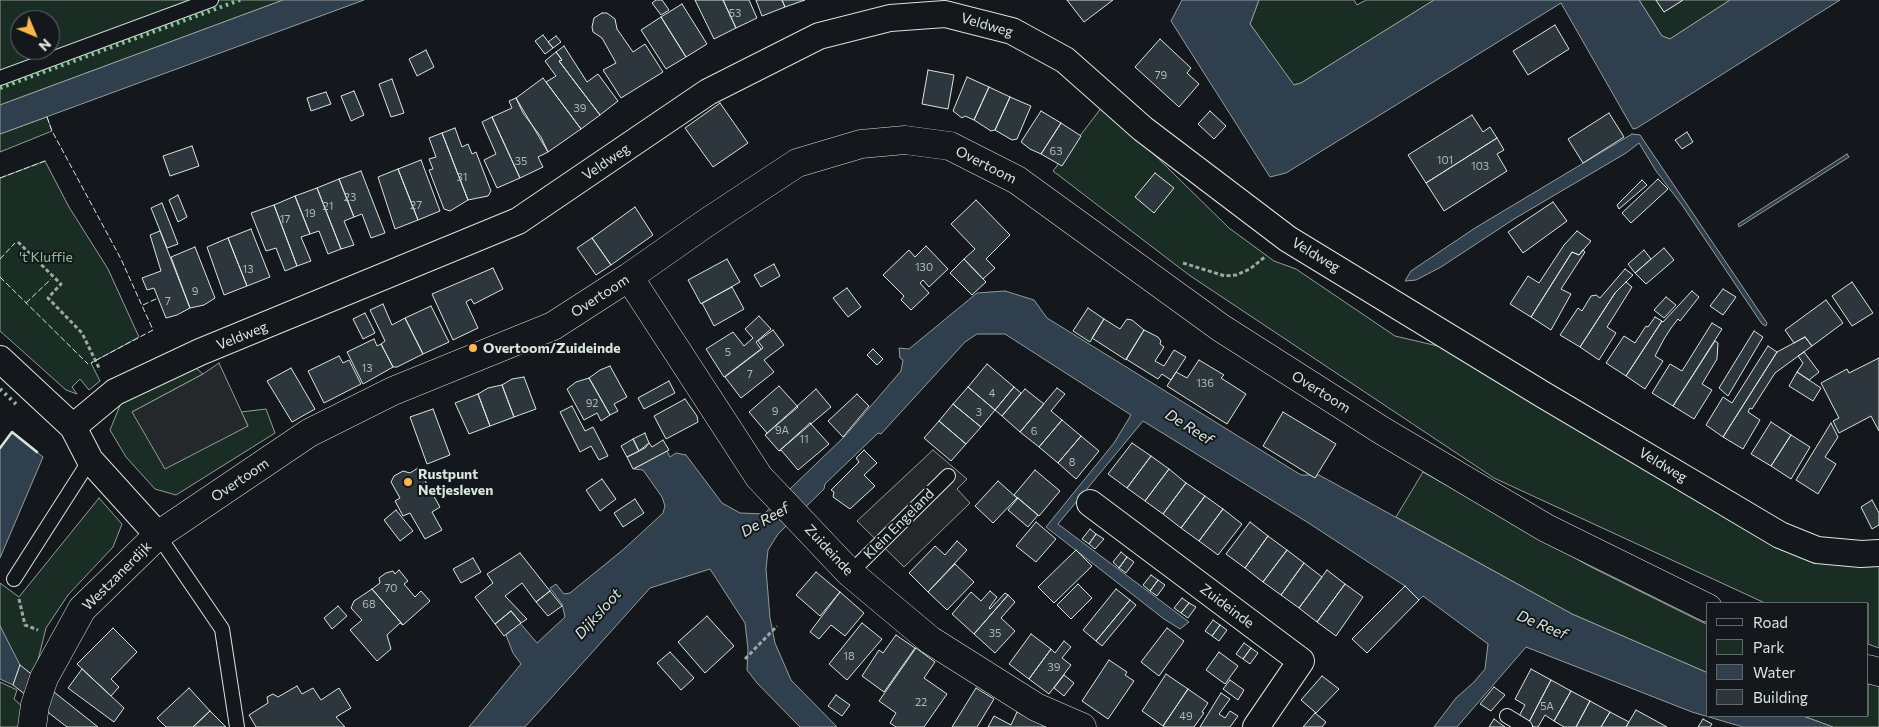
<!DOCTYPE html>
<style>
body{margin:0}
#map{position:relative;width:1879px;height:727px;overflow:hidden;background:#14181c;font-family:Commissioner,sans-serif}
canvas{display:block}
.legend{position:absolute;left:1706px;top:602px;width:162px;height:115px;box-sizing:border-box;background:#14181c;border:1px solid #626a69;margin:0;padding:6px 9px;list-style:none;font-size:15px;color:#d8e6dc}
.legend li{display:flex;align-items:center;gap:10px;height:25px}
.legend b{width:25px;border:1px solid #626a69}
.north{position:absolute;left:10px;top:10px;width:50px;height:50px;box-sizing:border-box;background:#14181c;border:1px solid #626a69;border-radius:50%;rotate:135deg;font-size:14px;font-weight:700;line-height:20px;text-align:center;color:#d8e6dc}
.north::after{content:'';display:block;margin:auto;width:18px;height:22px;background:#ffb74d;clip-path:polygon(50% 0,100% 100%,50% 72%,0 100%)}
</style>
<div id="map">
<canvas width="1879" height="727"></canvas>
<ul class="legend">
<li><b style="height:6px;background:#14181c"></b>Road</li>
<li><b style="height:14px;background:#1a2d24"></b>Park</li>
<li><b style="height:14px;background:#2f3f4d"></b>Water</li>
<li><b style="height:14px;background:#2c363c"></b>Building</li>
</ul>
<div class="north">N</div>
</div>
<script>
const ctx = document.querySelector('canvas').getContext('2d');
ctx.lineJoin = 'round';
function fillPath(path, color) {
  ctx.fillStyle = color;
  ctx.fill(path, 'evenodd');
}
function shape(rows) {
  const path = new Path2D();
  for (const r of rows) {
    path.moveTo(r[0], r[1]);
    for (let i = 2; i < r.length; i += 2) path.lineTo(r[i], r[i + 1]);
  }
  return path;
}
function trace(path, color, width, dash) {
  ctx.strokeStyle = color;
  ctx.lineWidth = width;
  ctx.lineCap = dash ? 'butt' : 'round';
  ctx.setLineDash(dash || []);
  ctx.stroke(path);
}
function drawText(font, color, halo, rows, align = 'center') {
  ctx.font = font + ' Commissioner,sans-serif';
  ctx.lineWidth = 4;
  ctx.setLineDash([]);
  ctx.textBaseline = 'middle';
  ctx.strokeStyle = halo;
  ctx.fillStyle = color;
  for (const [text, x, y, turn = 0] of rows) {
    ctx.save();
    ctx.translate(x, y);
    ctx.rotate((+turn || 0) * Math.PI / 180);
    ctx.textAlign = isNaN(turn) ? turn : align;
    if (halo) ctx.strokeText(text, 0, 0);
    ctx.fillText(text, 0, 0);
    ctx.restore();
  }
}
const green = shape([
 [0,0,283,0,0,105,0,0],
 [20,20,50,20,50,50,20,50,20,20],
 [1259,0,1354,0,1357,5,1366,0,1434,0,1301,83,1293,85,1250,24,1259,0],
 [1639,0,1656,0,1664,12,1683,0,1730,0,1670,39,1662,36,1639,0],
 [1102,107,1119,120,1229,228,1274,261,1296,269,1395,336,1459,351,1791,542,1879,560,1879,648,1868,644,1868,603,1765,603,1494,478,1189,275,1053,171,1102,107],
 [47,117,52,131,0,152,0,134,47,117],
 [45,161,69,207,108,269,139,337,91,363,100,381,89,390,80,379,72,387,77,394,66,390,0,331,0,178,45,161],
 [196,368,203,374,132,412,248,426,241,412,266,409,275,433,176,495,155,489,126,457,110,430,121,403,196,368],
 [1423,472,1591,567,1708,625,1708,673,1572,614,1396,517,1423,472],
 [99,498,122,524,113,547,68,595,46,628,34,676,20,667,0,627,0,583,19,597,99,498],
 [0,682,17,690,14,699,24,708,19,727,0,727,0,682],
 [1868,682,1879,685,1879,727,1833,727,1803,716,1868,716,1868,682]
]);
fillPath(green, '#1a2d24');
trace(green, '#939e99', 1);
const parking = shape([
 [219,363,248,426,165,469,132,412,203,374,219,363],
 [933,450,967,479,957,489,970,503,904,567,857,521,933,450]
]);
fillPath(parking, '#24282b');
trace(parking, '#939e99', 1);
const water = shape([
 [283,0,364,0,0,134,0,105,283,0],
 [1182,0,1259,0,1250,24,1294,85,1301,83,1434,0,1639,0,1662,36,1670,39,1730,0,1840,0,1637,128,1633,129,1561,3,1286,173,1270,177,1171,21,1182,0],
 [1632,134,1640,135,1767,323,1766,326,1762,324,1682,205,1656,171,1639,143,1626,153,1514,219,1441,267,1416,280,1405,281,1411,271,1475,228,1632,134],
 [1847,154,1849,157,1739,227,1738,224,1847,154],
 [1005,291,1034,300,1047,318,1301,475,1319,475,1572,614,1708,673,1708,716,1803,716,1833,727,1743,727,1692,712,1526,647,1457,727,1434,727,1456,698,1474,682,1485,669,1488,644,1423,596,1419,600,1405,586,1307,522,1143,421,1058,524,1189,622,1180,629,1164,619,1046,527,1114,443,1131,415,1005,334,977,334,965,342,881,434,878,433,825,484,824,489,778,534,768,550,766,569,770,618,775,643,791,680,837,727,800,727,757,683,747,670,748,649,745,623,710,569,650,588,525,727,469,727,521,664,513,653,506,635,520,623,537,643,565,617,562,604,550,588,556,584,564,594,570,593,624,549,663,513,665,506,662,497,643,470,634,469,667,451,670,457,676,453,686,455,722,503,740,513,764,514,845,436,901,371,903,360,900,358,899,348,909,349,977,293,1005,291],
 [12,432,43,457,0,558,0,448,12,432],
 [0,626,20,665,13,685,0,679,0,626]
]);
fillPath(water, '#2f3f4d');
trace(water, '#939e99', 1);
const building = shape([
 [656,0,662,0,669,10,661,15,652,3,656,0],
 [695,0,723,0,736,28,714,39,695,0],
 [723,0,749,0,757,18,736,28,723,0],
 [756,0,782,0,785,7,762,16,756,0],
 [782,0,805,0,785,7,782,0],
 [1067,0,1113,0,1084,22,1067,0],
 [1656,0,1683,0,1664,12,1656,0],
 [682,4,707,44,686,57,661,17,682,4],
 [602,13,607,13,615,19,617,29,633,52,645,44,663,72,621,98,603,70,616,63,602,38,593,32,592,27,594,18,602,13],
 [661,17,686,57,666,69,641,30,661,17],
 [1555,25,1569,49,1528,75,1513,51,1555,25],
 [543,35,553,48,545,54,535,41,543,35],
 [556,36,561,42,553,48,548,42,556,36],
 [1160,39,1191,68,1187,73,1199,84,1179,107,1135,67,1160,39],
 [564,46,587,82,598,74,618,101,600,115,559,61,562,60,556,52,564,46],
 [426,50,434,67,417,76,409,59,426,50],
 [556,52,562,60,559,61,600,115,581,129,546,82,556,76,545,61,556,52],
 [928,70,954,75,948,109,922,104,928,70],
 [967,77,989,87,974,120,965,116,962,118,953,111,967,77],
 [543,78,581,129,548,152,541,137,523,113,516,98,543,78],
 [392,79,404,113,391,117,379,84,392,79],
 [989,87,1010,97,995,130,991,131,974,120,989,87],
 [354,91,364,115,351,121,341,96,354,91],
 [326,92,331,104,311,111,307,98,326,92],
 [1010,97,1031,106,1017,139,1012,140,995,130,1010,97],
 [516,98,548,152,538,157,543,167,520,178,492,117,512,108,509,101,516,98],
 [720,103,748,143,713,167,685,128,720,103],
 [1041,111,1061,123,1041,154,1030,149,1021,142,1041,111],
 [1210,111,1226,126,1214,139,1198,124,1210,111],
 [1609,113,1624,137,1583,163,1568,139,1609,113],
 [1472,115,1483,132,1490,127,1497,138,1426,183,1408,155,1472,115],
 [492,117,520,178,497,188,484,160,496,154,482,122,492,117],
 [1061,123,1081,136,1062,166,1041,154,1061,123],
 [455,128,462,147,468,144,472,154,476,152,491,191,488,196,468,200,442,133,455,128],
 [1687,132,1693,142,1682,149,1675,140,1687,132],
 [442,133,468,200,450,211,444,209,429,170,433,169,429,159,436,157,429,138,442,133],
 [1497,138,1504,150,1497,154,1507,171,1444,211,1426,183,1497,138],
 [192,146,199,166,170,176,163,156,192,146],
 [421,160,440,211,418,220,398,169,421,160],
 [398,169,418,220,395,229,378,177,398,169],
 [361,171,385,233,371,238,362,214,354,217,339,179,361,171],
 [1155,173,1174,188,1154,213,1135,197,1155,173],
 [339,179,354,217,344,221,354,245,341,249,317,188,339,179],
 [1658,179,1668,189,1631,223,1622,213,1658,179],
 [1642,180,1647,185,1619,209,1617,205,1642,180],
 [317,188,341,249,328,254,319,231,310,234,295,196,317,188],
 [178,195,187,217,178,222,169,200,178,195],
 [295,196,310,234,301,237,311,261,297,266,274,205,295,196],
 [976,200,1010,235,986,259,995,268,983,279,964,259,975,249,951,224,976,200],
 [1553,202,1567,221,1523,253,1508,232,1553,202],
 [162,203,178,244,167,248,151,208,162,203],
 [274,205,297,266,285,271,276,248,266,251,251,213,274,205],
 [635,207,653,235,611,265,592,238,635,207],
 [251,229,270,277,247,286,228,238,251,229],
 [160,231,190,308,177,315,166,318,154,288,147,290,142,278,161,271,150,235,160,231],
 [1577,231,1591,241,1579,255,1572,252,1531,317,1510,304,1528,276,1539,283,1564,245,1577,231],
 [228,238,247,286,224,295,207,247,228,238],
 [592,238,611,265,596,275,577,248,592,238],
 [926,246,948,269,929,287,923,280,920,283,929,293,911,310,901,300,904,296,883,275,909,250,915,257,926,246],
 [195,247,215,298,204,305,190,308,171,257,195,247],
 [1664,248,1674,260,1646,284,1635,273,1664,248],
 [1583,250,1585,252,1561,289,1571,294,1551,330,1531,317,1572,252,1579,255,1583,250],
 [1644,250,1651,259,1635,273,1628,264,1644,250],
 [727,259,740,282,701,304,688,280,727,259],
 [964,259,986,282,972,295,950,273,964,259],
 [774,264,780,276,761,287,754,275,774,264],
 [493,268,503,289,474,304,471,299,466,302,478,328,453,340,432,294,493,268],
 [1625,269,1633,275,1615,293,1580,347,1560,335,1578,308,1582,311,1591,296,1596,295,1600,298,1625,269],
 [1626,282,1632,287,1607,327,1616,333,1599,360,1580,347,1615,293,1626,282],
 [1852,282,1873,313,1852,326,1832,296,1852,282],
 [732,287,744,309,714,326,702,303,732,287],
 [847,288,861,307,848,317,833,298,847,288],
 [1723,289,1736,297,1723,315,1710,306,1723,289],
 [1692,291,1699,297,1680,321,1678,319,1671,328,1664,339,1655,356,1663,361,1645,389,1626,376,1662,321,1663,322,1692,291],
 [1666,297,1676,305,1664,318,1654,310,1666,297],
 [1826,300,1843,323,1812,346,1805,337,1794,343,1785,330,1826,300],
 [383,304,392,325,405,318,423,354,397,367,393,367,381,344,385,341,370,310,383,304],
 [431,306,449,342,423,354,405,318,431,306],
 [1088,308,1104,319,1090,342,1073,331,1088,308],
 [365,313,375,333,363,339,353,319,365,313],
 [759,316,771,329,756,342,761,349,724,377,706,349,733,332,744,346,753,338,745,329,759,316],
 [1655,317,1662,321,1626,376,1606,363,1624,336,1635,343,1646,326,1648,327,1655,317],
 [1104,319,1120,329,1127,319,1132,320,1144,330,1126,360,1092,338,1104,319],
 [1712,323,1722,329,1673,406,1652,393,1670,364,1682,371,1712,323],
 [773,330,784,345,764,360,774,372,741,398,725,377,763,348,758,341,773,330],
 [1144,330,1158,337,1161,341,1160,344,1164,347,1155,361,1164,366,1174,350,1186,357,1171,380,1162,374,1158,379,1126,359,1144,330],
 [1754,331,1763,337,1728,396,1719,388,1754,331],
 [1805,337,1812,346,1775,373,1752,409,1750,408,1748,412,1760,420,1743,449,1723,437,1777,352,1805,337],
 [374,339,377,346,381,344,393,367,363,384,347,352,374,339],
 [1715,341,1718,343,1717,359,1702,384,1712,390,1694,419,1673,406,1715,341],
 [1768,346,1777,352,1723,437,1706,425,1723,397,1732,403,1768,346],
 [873,349,883,359,877,365,867,355,873,349],
 [1804,352,1819,372,1809,380,1797,372,1803,363,1798,356,1804,352],
 [339,356,343,363,349,360,361,384,324,403,308,371,339,356],
 [1879,358,1879,431,1871,416,1839,433,1833,421,1839,418,1821,383,1847,369,1849,373,1879,358],
 [1199,360,1224,375,1221,378,1246,394,1227,424,1167,386,1176,372,1187,378,1199,360],
 [987,364,1014,387,995,410,968,387,987,364],
 [610,366,627,397,614,404,618,411,610,415,589,378,600,370,610,366],
 [291,368,315,409,292,422,267,381,291,368],
 [1797,372,1821,388,1813,401,1789,386,1797,372],
 [524,377,536,409,514,417,502,385,512,379,524,377],
 [589,378,610,415,601,421,597,413,584,420,567,389,576,382,589,378],
 [669,381,675,393,644,409,638,398,669,381],
 [502,385,514,417,490,426,478,394,488,388,502,385],
 [779,386,798,407,765,435,767,433,749,412,779,386],
 [968,387,995,410,981,427,953,404,968,387],
 [1014,387,1021,393,1002,416,995,410,1014,387],
 [1057,388,1065,394,1051,411,1062,420,1039,447,1020,432,1057,388],
 [816,389,831,407,779,451,765,435,816,389],
 [1025,389,1044,404,1020,432,1002,416,1025,389],
 [478,394,490,426,469,434,455,403,478,394],
 [857,394,869,406,843,437,828,421,857,394],
 [685,399,697,416,698,422,666,439,654,416,685,399],
 [953,404,981,427,966,444,939,421,953,404],
 [572,406,585,431,593,427,608,456,599,460,591,446,580,452,560,412,572,406],
 [433,409,450,455,427,464,410,417,433,409],
 [1283,412,1336,444,1315,478,1263,446,1283,412],
 [1062,420,1081,436,1058,463,1039,447,1062,420],
 [939,421,966,444,951,461,924,438,939,421],
 [1771,422,1791,435,1771,466,1751,454,1771,422],
 [810,423,829,444,798,470,781,450,779,451,810,423],
 [1831,423,1838,437,1825,457,1836,464,1818,494,1796,480,1831,423],
 [645,433,649,443,639,451,633,439,645,433],
 [1791,435,1810,447,1791,479,1771,466,1791,435],
 [1081,436,1099,451,1076,479,1058,463,1081,436],
 [633,439,639,451,627,457,621,446,633,439],
 [663,440,669,450,633,469,627,457,645,448,649,443,652,447,663,440],
 [1132,443,1151,456,1127,488,1108,474,1132,443],
 [864,450,877,463,864,475,875,486,850,509,833,497,834,492,831,490,859,462,856,458,864,450],
 [1151,456,1169,469,1145,501,1127,488,1151,456],
 [418,468,440,507,432,512,442,530,425,539,410,513,403,516,395,501,400,498,391,482,394,476,403,471,410,473,418,468],
 [1169,469,1186,483,1163,514,1145,501,1169,469],
 [1035,470,1060,491,1039,516,1014,495,1035,470],
 [602,479,616,499,600,511,586,490,602,479],
 [998,481,1017,498,993,523,975,506,998,481],
 [1186,483,1205,496,1181,528,1163,514,1186,483],
 [1205,496,1223,509,1199,541,1181,528,1205,496],
 [1018,498,1038,515,1028,527,1008,510,1018,498],
 [635,499,644,513,623,527,614,513,635,499],
 [1872,500,1879,513,1879,525,1872,529,1861,507,1872,500],
 [1223,509,1242,524,1218,555,1199,541,1223,509],
 [396,510,413,531,400,541,384,520,396,510],
 [1036,522,1056,539,1036,562,1016,546,1036,522],
 [1250,522,1268,536,1245,568,1226,554,1250,522],
 [1090,529,1096,534,1089,544,1082,539,1090,529],
 [1096,534,1104,539,1095,549,1089,544,1096,534],
 [1268,536,1287,550,1263,582,1245,568,1268,536],
 [957,541,967,550,928,592,909,573,935,546,945,555,957,541],
 [1076,550,1092,566,1054,603,1038,587,1076,550],
 [1287,550,1304,563,1281,595,1263,582,1287,550],
 [1121,552,1127,557,1119,568,1113,562,1121,552],
 [520,553,550,591,536,602,522,583,505,596,527,619,521,623,511,611,495,624,475,597,493,583,487,574,520,553],
 [1127,557,1134,562,1126,573,1119,568,1127,557],
 [473,558,481,572,461,583,453,569,473,558],
 [1304,563,1322,577,1299,608,1281,595,1304,563],
 [955,564,974,582,947,610,928,592,955,564],
 [399,570,408,581,404,584,415,597,421,591,430,601,403,625,372,589,380,583,379,578,386,573,393,571,395,574,399,570],
 [1327,570,1345,584,1317,622,1299,608,1327,570],
 [816,572,840,592,820,616,796,595,816,572],
 [1151,575,1158,580,1150,591,1143,585,1151,575],
 [1158,580,1165,585,1157,596,1150,591,1158,580],
 [1078,584,1092,598,1071,619,1057,605,1078,584],
 [1345,584,1363,597,1336,636,1317,622,1345,584],
 [1405,586,1419,600,1367,653,1352,639,1405,586],
 [372,589,403,625,400,623,387,635,391,649,377,661,350,630,362,620,351,608,354,601,372,589],
 [1116,589,1130,600,1096,641,1083,630,1116,589],
 [550,591,562,606,548,616,536,602,550,591],
 [990,591,997,597,989,608,990,609,1005,593,1008,595,974,634,952,614,971,592,981,601,990,591],
 [840,592,864,613,845,636,831,625,819,639,810,632,840,592],
 [1008,595,1015,602,1001,618,1015,631,995,653,974,634,1008,595],
 [1182,598,1189,603,1181,613,1174,608,1182,598],
 [1130,600,1136,605,1102,646,1096,641,1130,600],
 [1189,603,1196,607,1188,618,1181,613,1189,603],
 [338,606,347,616,332,629,324,618,338,606],
 [511,611,521,623,504,636,495,624,511,611],
 [707,616,734,646,705,673,678,642,707,616],
 [1213,620,1220,625,1212,636,1205,631,1213,620],
 [862,623,882,639,847,680,829,664,862,623],
 [1220,625,1227,630,1219,641,1212,636,1220,625],
 [113,628,137,652,111,679,119,687,111,696,77,664,113,628],
 [1167,628,1184,641,1159,676,1141,662,1167,628],
 [1031,634,1051,649,1029,679,1009,664,1031,634],
 [896,635,915,648,884,692,862,676,879,650,883,653,896,635],
 [1064,641,1071,647,1062,658,1071,665,1049,694,1029,679,1051,649,1055,653,1064,641],
 [1244,643,1251,648,1243,659,1236,654,1244,643],
 [916,648,935,662,924,678,947,694,924,727,896,727,890,723,896,713,879,701,916,648],
 [1251,648,1258,653,1250,664,1243,659,1251,648],
 [670,652,694,678,681,690,657,663,670,652],
 [1219,652,1238,666,1225,684,1206,670,1219,652],
 [1109,660,1127,672,1125,675,1134,681,1108,719,1082,701,1109,660],
 [20,665,98,727,67,727,13,685,20,665],
 [82,669,124,708,114,722,68,688,82,669],
 [1531,669,1551,680,1528,724,1518,718,1525,705,1515,699,1531,669],
 [1166,674,1188,689,1163,726,1142,711,1166,674],
 [1064,675,1074,683,1064,696,1054,688,1064,675],
 [1322,676,1339,689,1316,713,1301,700,1322,676],
 [1230,680,1244,690,1238,700,1223,689,1230,680],
 [1551,680,1571,691,1554,721,1545,715,1538,727,1534,727,1528,724,1551,680],
 [297,686,302,694,313,688,321,700,339,688,351,708,336,717,345,727,256,727,249,715,268,703,267,697,273,694,278,697,297,686],
 [1494,687,1505,695,1491,711,1480,704,1494,687],
 [189,688,210,711,193,727,166,727,157,718,189,688],
 [976,688,994,699,977,727,952,727,976,688],
 [1188,689,1208,703,1202,712,1204,713,1194,727,1165,727,1163,726,1188,689],
 [1571,691,1590,701,1576,727,1564,727,1554,721,1571,691],
 [1221,693,1230,699,1219,714,1225,718,1230,711,1238,716,1230,727,1200,727,1221,693],
 [836,695,850,705,842,716,828,706,836,695],
 [1590,701,1610,712,1601,727,1576,727,1590,701],
 [1636,710,1667,727,1626,727,1636,710],
 [210,711,226,727,193,727,210,711],
 [1017,712,1049,727,988,727,994,716,1011,725,1017,712],
 [1610,712,1629,722,1626,727,1601,727,1610,712],
 [1315,713,1326,722,1322,727,1303,727,1315,713],
 [1494,719,1505,727,1489,727,1494,719],
 [1703,719,1712,724,1710,727,1698,727,1703,719]
]);
fillPath(building, '#2c363c');
trace(building, '#d8e6dc', 1);
const lane = shape([
 [0,78,211,0],
 [158,535,222,629,237,727],
 [850,573,948,476],
 [14,579,90,460],
 [1507,716,1525,727]
]);
const street = shape([
 [0,359,73,427,90,460,158,535],
 [73,427,115,392,200,352,518,221,708,92,819,36,890,18,945,14,1012,31,1065,60,1143,129,1288,239,1542,394,1780,535,1817,550,1861,554,1879,553],
 [1090,503,1301,661,1256,727]
]);
const secondary = shape([
 [629,277,759,477,850,573,930,640,1036,707,1082,727],
 [1868,669,1879,672],
 [32,727,35,705,44,678,82,609,158,535,309,433,393,391,553,326,629,277,706,223,797,163,861,144,905,140,950,146,1017,180,1221,328,1381,430,1546,528,1708,608]
]);
trace(lane, '#d8e6dc', 16);
trace(street, '#d8e6dc', 28);
trace(secondary, '#d8e6dc', 29);
trace(shape([
 [18,242,61,284,48,298,82,333,100,370],
 [1183,263,1225,276,1236,275,1250,269,1266,256],
 [19,599,25,625,38,630],
 [745,659,777,626]
]), '#9da8a2', 3, [4, 2.5]);
trace(lane, '#14181c', 14);
trace(street, '#14181c', 26);
trace(secondary, '#14181c', 28);
trace(shape([
 [0,88,240,0],
 [0,389,16,404]
]), '#8ac095', 4, [2.5, 4]);
trace(shape([
 [47,117,52,131,121,259,153,330,91,363],
 [0,178,45,161],
 [0,259,15,243],
 [0,277,88,364],
 [26,303,51,279],
 [143,305,158,298]
]), '#d8e6dc', 1, [6, 2.5]);
trace(shape([
 [0,448,12,432,37,452]
]), '#d8e6dc', 2.5);
for (const [x, y, r, color] of [
 [473,348,5,"#ffb74d"],
 [408,482,5,"#ffb74d"]
]) {
  const dot = new Path2D();
  dot.arc(x, y, r, 0, 2 * Math.PI);
  ctx.fillStyle = color;
  ctx.fill(dot);
  trace(dot, '#14181c', 2);
}
drawText('11px', '#adbab4', null, [
 ["53",735,13],
 ["79",1161,75],
 ["39",580,108],
 ["63",1056,151],
 ["101",1445,160],
 ["35",521,161],
 ["103",1480,166],
 ["31",462,177],
 ["23",350,197],
 ["27",416,205],
 ["21",328,206],
 ["19",310,213],
 ["17",285,219],
 ["130",924,267],
 ["13",248,269],
 ["9",195,291],
 ["7",168,301],
 ["5",728,352],
 ["13",367,368],
 ["7",750,374],
 ["136",1205,383],
 ["4",992,393],
 ["92",592,403],
 ["9",775,411],
 ["3",979,412],
 ["9A",782,430],
 ["6",1034,431],
 ["11",804,439],
 ["8",1072,462],
 ["70",391,588],
 ["68",369,604],
 ["35",995,633],
 ["18",849,656],
 ["39",1054,667],
 ["22",921,702],
 ["5A",1547,706],
 ["49",1186,716]
]);
drawText('14px', '#d8e6dc', '#14181c', [
 ["Veldweg",987,25,16],
 ["Veldweg",606,162,-34],
 ["Overtoom",986,165,27],
 ["Veldweg",1316,255,31],
 ["Overtoom",600,296,-33],
 ["Veldweg",242,336,-22],
 ["Overtoom",1321,392,32],
 ["Veldweg",1663,465,31],
 ["Overtoom",240,480,-34],
 ["Klein Engeland",899,524,-45],
 ["Zuideinde",829,550,47],
 ["Westzanerdijk",117,576,-45],
 ["Zuideinde",1227,606,37]
]);
drawText('14px', '#8ac095', '#14181c', [
 ["'t Kluffie",46,257]
]);
drawText('bold 14px', '#d8e6dc', '#14181c', [
 ["Overtoom/Zuideinde",483,348],
 ["Rustpunt",418,474],
 ["Netjesleven",418,490]
], 'left');
drawText('italic 15px', '#d8e6dc', '#14181c', [
 ["De Reef",1189,427,32],
 ["De Reef",765,520,-30],
 ["Dijksloot",598,614,-48],
 ["De Reef",1542,625,23]
]);
</script>
